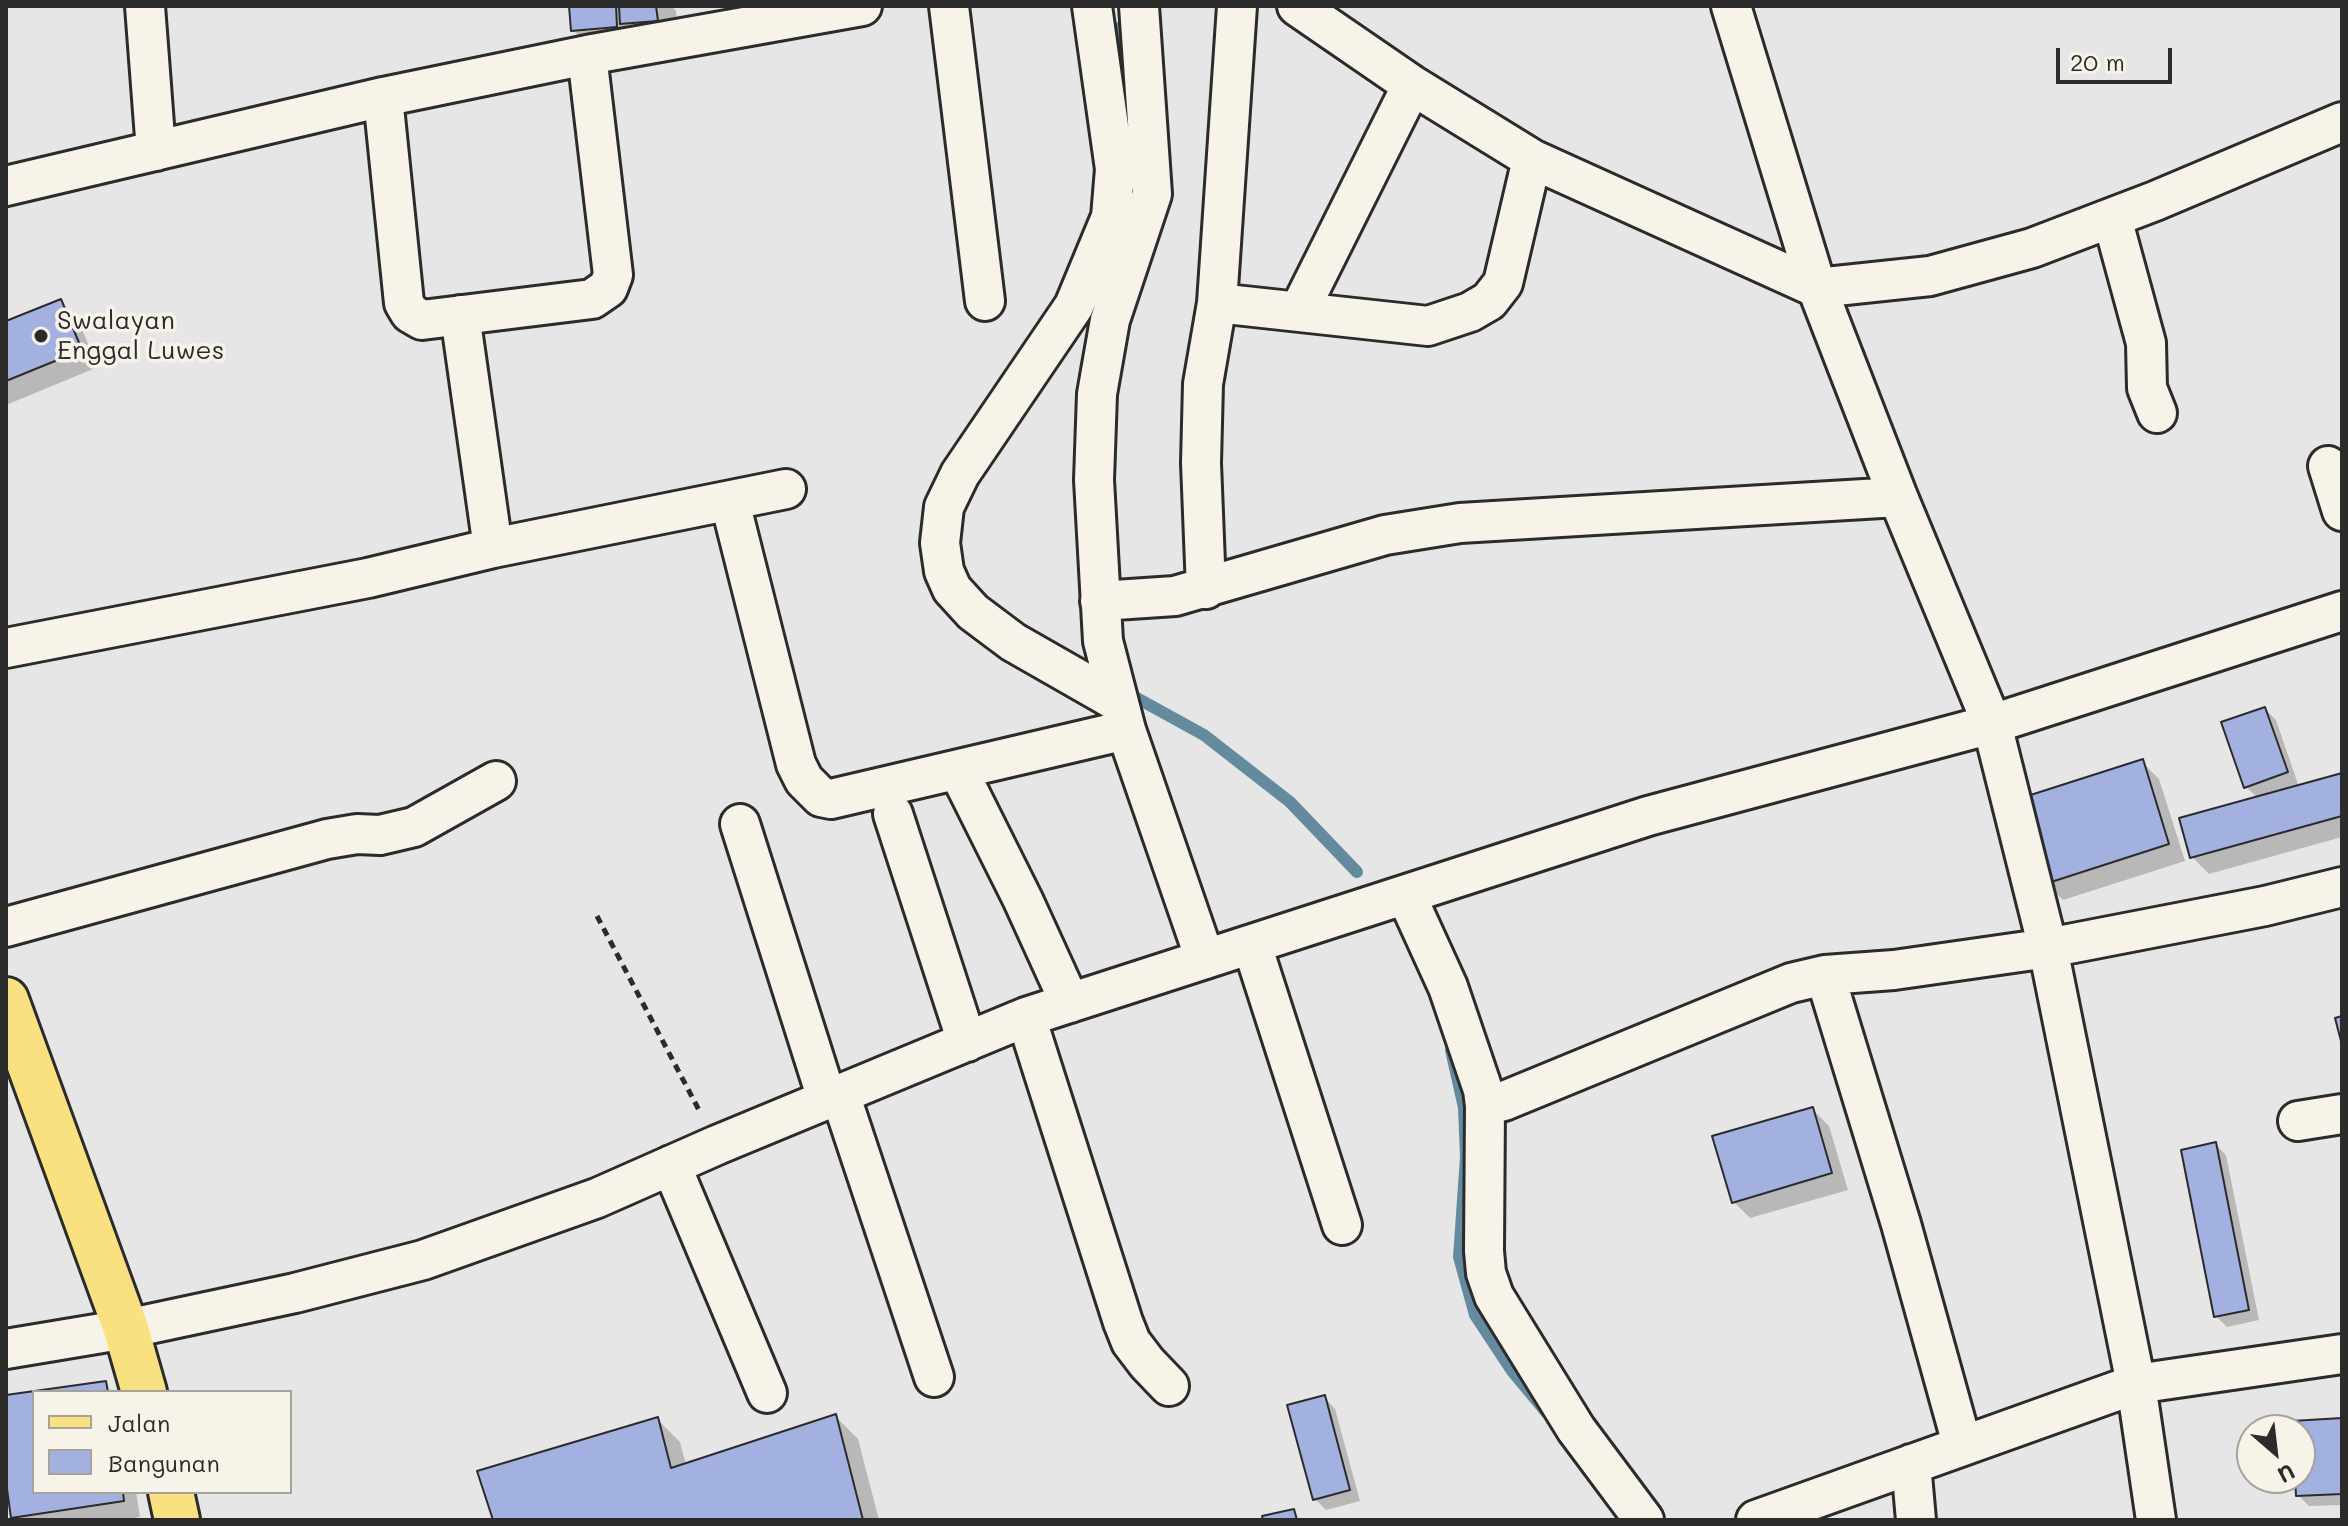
<!DOCTYPE html>
<style>
body{margin:0}
#map{position:relative;width:2348px;height:1526px;overflow:hidden;background:#e6e6e6;font-family:Mali,sans-serif}
canvas{display:block}
.frame{position:absolute;inset:0;border:8px solid #2b2b2b;pointer-events:none}
.legend{position:absolute;left:32px;top:1390px;width:260px;height:104px;box-sizing:border-box;background:#f7f3e8;border:2px solid #a5a39c;margin:0;padding:10px 14px;list-style:none;font-size:24px;color:#2b2b2b}
.legend li{display:flex;align-items:center;gap:16px;height:40px}
.legend b{width:40px;border:2px solid #a5a39c}
.north{position:absolute;left:2236px;top:1414px;width:80px;height:80px;box-sizing:border-box;background:#f7f3e8;border:2px solid #a5a39c;border-radius:50%;rotate:152deg;font-size:22px;font-weight:700;line-height:32px;text-align:center;color:#2b2b2b}
.north::after{content:'';display:block;margin:auto;width:28px;height:36px;background:#2b2b2b;clip-path:polygon(50% 0,100% 100%,50% 72%,0 100%)}
.scale{position:absolute;left:2056px;top:48px;width:116px;height:36px;box-sizing:border-box;border:4px solid #2b2b2b;border-top:0;padding-left:10px;font-size:24px;line-height:28px;white-space:nowrap;color:#2b2b2b;-webkit-text-stroke:6px #f7f3e8;paint-order:stroke}
</style>
<div id="map">
<canvas width="2348" height="1526"></canvas>
<div class="frame"></div>
<ul class="legend">
<li><b style="height:10px;background:#f9e181"></b>Jalan</li>
<li><b style="height:22px;background:#a3b1e0"></b>Bangunan</li>
</ul>
<div class="north">U</div>
<div class="scale">20 m</div>
</div>
<script>
const ctx = document.querySelector('canvas').getContext('2d');
ctx.lineJoin = 'round';
function fillPath(path, color) {
  ctx.fillStyle = color;
  ctx.fill(path, 'evenodd');
}
function shape(rows) {
  const path = new Path2D();
  for (const r of rows) {
    path.moveTo(r[0], r[1]);
    for (let i = 2; i < r.length; i += 2) path.lineTo(r[i], r[i + 1]);
  }
  return path;
}
function trace(path, color, width, dash) {
  ctx.strokeStyle = color;
  ctx.lineWidth = width;
  ctx.lineCap = dash ? 'butt' : 'round';
  ctx.setLineDash(dash || []);
  ctx.stroke(path);
}
function drawText(font, color, halo, rows, align = 'center') {
  ctx.font = font + ' Mali,sans-serif';
  ctx.lineWidth = 7;
  ctx.setLineDash([]);
  ctx.textBaseline = 'middle';
  ctx.strokeStyle = halo;
  ctx.fillStyle = color;
  for (const [text, x, y, turn = 0] of rows) {
    ctx.save();
    ctx.translate(x, y);
    ctx.rotate((+turn || 0) * Math.PI / 180);
    ctx.textAlign = isNaN(turn) ? turn : align;
    if (halo) ctx.strokeText(text, 0, 0);
    ctx.fillText(text, 0, 0);
    ctx.restore();
  }
}
fillPath(shape([
 [571,6,671,6,676,11,679,43,644,46,627,28,628,38,584,41,573,30],
 [60,301,77,318,98,367,6,405,6,323],
 [2265,709,2276,720,2299,787,2342,775,2342,837,2209,874,2192,857,2258,798,2246,787],
 [2142,762,2159,779,2185,861,2063,900,2046,883],
 [1812,1109,1829,1126,1848,1190,1750,1218,1734,1202],
 [2215,1144,2226,1155,2259,1320,2227,1327,2216,1316],
 [34,1393,34,1492,136,1492,140,1517,122,1520,16,1520,13,1517,6,1468,6,1398],
 [1324,1397,1335,1409,1360,1501,1326,1510,1315,1499],
 [836,1417,858,1439,879,1520,495,1520,658,1420,680,1442,686,1465],
 [2342,1420,2342,1505,2309,1506,2298,1495,2300,1430,2295,1430]
]), '#0003');
trace(shape([
 [1119,28,1127,124],
 [1124,691,1204,735,1290,802,1357,872],
 [1451,1050,1464,1108,1466,1157,1459,1257,1475,1315,1512,1371,1546,1412]
]), '#648a9e', 12);
const building = shape([
 [569,6,616,6,617,27,571,31,569,6],
 [619,6,656,6,658,21,620,24,619,6],
 [61,299,82,350,6,381,6,321,61,299],
 [2265,707,2288,772,2244,788,2221,722,2265,707],
 [2143,759,2169,844,2045,884,2018,799,2143,759],
 [2342,773,2342,816,2190,858,2179,818,2342,773],
 [2342,1016,2342,1045,2335,1018,2342,1016],
 [1813,1107,1832,1173,1732,1203,1712,1136,1813,1107],
 [2216,1142,2249,1310,2214,1317,2181,1150,2216,1142],
 [106,1381,108,1392,34,1392,34,1492,123,1492,124,1501,11,1518,6,1482,6,1395,106,1381],
 [1325,1395,1350,1490,1313,1500,1287,1405,1325,1395],
 [836,1414,863,1520,493,1520,477,1471,658,1417,671,1468,836,1414],
 [2342,1418,2342,1494,2296,1496,2295,1478,2300,1478,2300,1430,2293,1430,2292,1421,2342,1418],
 [1294,1509,1297,1520,1263,1520,1262,1516,1294,1509]
]);
fillPath(building, '#a3b1e0');
trace(building, '#2b2b2b', 2);
const minor = shape([
 [145,6,156,151],
 [949,6,985,301],
 [1092,6,1115,169,1111,217,1074,306,960,474,944,507,940,543,944,571,952,589,973,612,1013,642,1118,702],
 [1139,6,1152,194,1110,320,1097,394,1094,480,1103,641,1126,730,1205,959],
 [1297,6,1412,85,1532,159,1817,288,1930,276,2032,248,2155,201,2342,122],
 [1731,6,1817,288,1898,497,1992,724,2048,948,2136,1384,2156,1520],
 [383,97,404,303,410,313,422,320,592,299,608,288,613,275,587,55],
 [6,186,383,97,587,55,862,6],
 [2112,218,2146,343,2147,388,2157,413],
 [1217,303,1428,326,1470,312,1489,301,1503,283,1532,159],
 [1299,311,1412,85],
 [460,315,493,548],
 [2328,466,2342,511],
 [730,502,796,764,804,780,821,797,831,799,1126,730],
 [1206,589,1201,463,1203,384,1217,303,1237,6],
 [1100,601,1175,596,1385,535,1460,523,1898,497],
 [6,648,368,578,493,548,786,489],
 [958,770,1023,900,1070,1003],
 [893,814,967,1042],
 [740,824,827,1099],
 [1406,895,1448,987,1483,1090,1485,1106,1504,1101,1791,983,1825,975,1894,970,2048,948,2265,906,2342,887],
 [6,927,327,839,357,834,380,835,414,827,496,781],
 [1252,945,1342,1225],
 [1825,975,1901,1224,1962,1444],
 [1026,1017,1123,1322,1131,1342,1147,1363,1169,1386],
 [840,1094,934,1377],
 [1485,1106,1484,1251,1486,1273,1494,1296,1576,1429,1644,1520],
 [2298,1121,2342,1114],
 [671,1165,767,1393],
 [6,1349,126,1329,295,1293,423,1260,597,1198,717,1145,1026,1017,1648,816,1992,724,2342,611],
 [1911,1464,1916,1520],
 [1756,1520,2136,1384,2342,1354]
]);
const major = shape([
 [6,1000,126,1329,144,1392],
 [171,1492,177,1520]
]);
trace(minor, '#2b2b2b', 44);
trace(major, '#2b2b2b', 50);
trace(shape([
 [597,916,700,1112]
]), '#2b2b2b', 5, [8, 6]);
trace(minor, '#f7f3e8', 38);
trace(major, '#f9e181', 44);
for (const [x, y, r, color] of [
 [41,336,8,"#2b2b2b"]
]) {
  const dot = new Path2D();
  dot.arc(x, y, r, 0, 2 * Math.PI);
  ctx.fillStyle = color;
  ctx.fill(dot);
  trace(dot, '#f7f3e8', 3);
}
drawText('26px', '#2b2b2b', '#f7f3e8', [
 ["Swalayan",57,321],
 ["Enggal Luwes",57,351]
], 'left');
</script>
